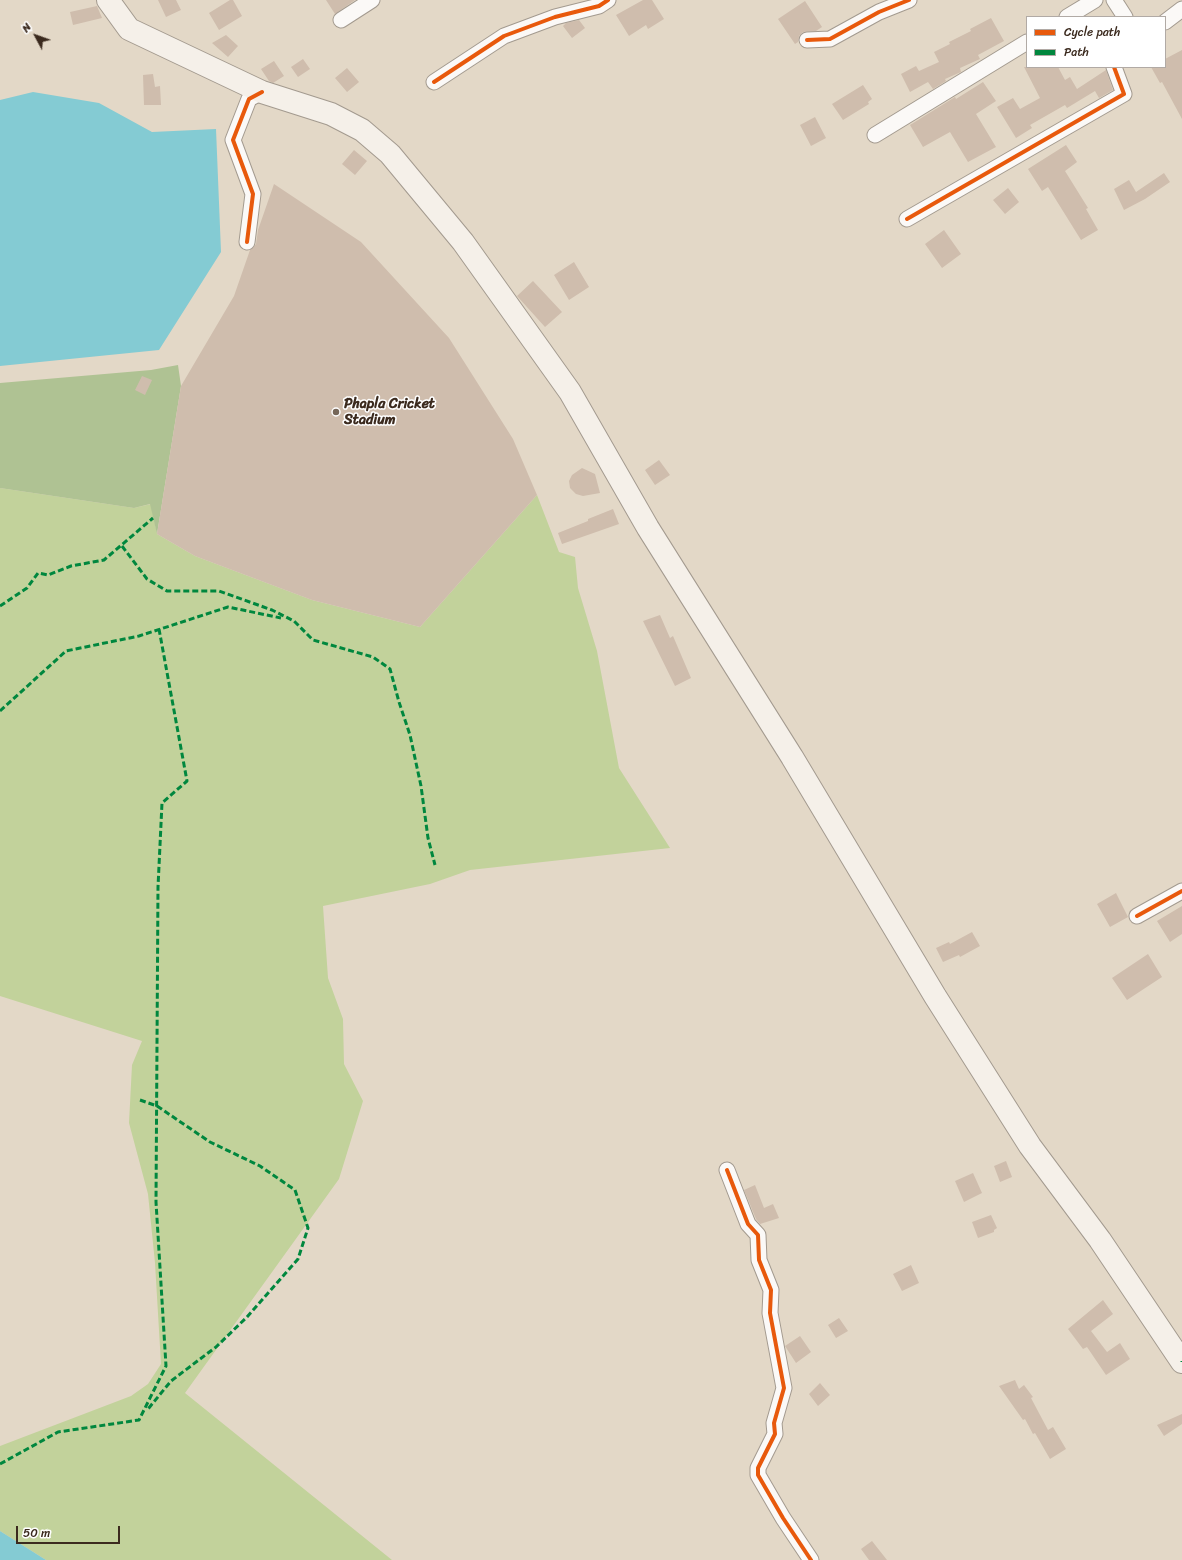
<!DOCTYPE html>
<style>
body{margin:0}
#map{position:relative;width:1182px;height:1560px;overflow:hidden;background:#e3d8c7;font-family:Sriracha,sans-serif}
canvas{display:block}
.legend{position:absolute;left:1026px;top:16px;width:140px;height:52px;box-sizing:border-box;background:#fff;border:1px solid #b1aaa5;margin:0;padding:5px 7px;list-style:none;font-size:12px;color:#3b2a1e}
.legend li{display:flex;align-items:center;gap:8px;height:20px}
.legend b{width:20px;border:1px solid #b1aaa5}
.north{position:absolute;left:16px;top:16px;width:40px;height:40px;-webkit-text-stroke:3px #fff;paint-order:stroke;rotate:311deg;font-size:11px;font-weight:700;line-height:16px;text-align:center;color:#3b2a1e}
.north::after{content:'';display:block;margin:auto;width:14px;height:18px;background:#3b2a1e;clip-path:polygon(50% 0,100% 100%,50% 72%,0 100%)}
.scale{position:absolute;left:16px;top:1526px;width:104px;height:18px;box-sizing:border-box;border:2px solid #3b2a1e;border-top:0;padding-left:5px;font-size:12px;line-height:14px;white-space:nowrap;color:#3b2a1e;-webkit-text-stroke:3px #fff;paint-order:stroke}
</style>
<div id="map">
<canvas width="1182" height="1560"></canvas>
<ul class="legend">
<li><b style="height:5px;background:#e8590c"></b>Cycle path</li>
<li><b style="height:5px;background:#00873e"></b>Path</li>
</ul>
<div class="north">N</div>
<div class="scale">50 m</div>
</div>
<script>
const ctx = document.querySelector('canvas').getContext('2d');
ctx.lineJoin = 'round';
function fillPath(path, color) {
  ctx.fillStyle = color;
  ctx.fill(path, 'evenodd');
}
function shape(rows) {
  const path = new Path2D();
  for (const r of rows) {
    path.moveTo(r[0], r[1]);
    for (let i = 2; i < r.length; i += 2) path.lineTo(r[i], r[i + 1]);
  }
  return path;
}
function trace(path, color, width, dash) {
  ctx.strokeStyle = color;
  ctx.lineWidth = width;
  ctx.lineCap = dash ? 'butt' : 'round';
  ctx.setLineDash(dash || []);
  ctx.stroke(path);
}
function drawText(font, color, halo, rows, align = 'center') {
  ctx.font = font + ' Sriracha,sans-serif';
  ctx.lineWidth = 3;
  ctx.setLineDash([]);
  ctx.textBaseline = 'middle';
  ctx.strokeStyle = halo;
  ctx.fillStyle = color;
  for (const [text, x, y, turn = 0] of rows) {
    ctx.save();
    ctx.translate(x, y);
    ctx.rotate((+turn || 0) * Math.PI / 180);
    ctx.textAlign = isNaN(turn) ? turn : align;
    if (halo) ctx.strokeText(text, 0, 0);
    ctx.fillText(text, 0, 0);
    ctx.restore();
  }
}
fillPath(shape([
 [0,488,134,508,151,504,157,534,195,556,312,600,420,627,537,495,559,552,575,557,578,588,597,651,619,768,670,848,470,870,430,884,323,906,328,978,343,1019,344,1064,363,1101,339,1179,185,1393,392,1560,46,1560,0,1531,0,1446,131,1396,148,1384,161,1364,155,1263,148,1194,129,1123,132,1065,142,1041,0,996]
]), '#c2d29b');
fillPath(shape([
 [178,365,181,386,157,534,150,504,134,508,0,488,0,383,151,370]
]), '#afc293');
fillPath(shape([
 [33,92,99,103,152,132,216,129,221,252,159,350,0,366,0,100],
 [0,1531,46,1560,0,1560]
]), '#84cbd3');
fillPath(shape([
 [158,0,176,0,181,10,166,17],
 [230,0,233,0,242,16,219,30,209,13],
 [326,0,355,0,335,14],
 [643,0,652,0,664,19,648,29,646,25,629,36,616,15],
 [805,1,822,27,816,31,803,32,799,36,798,42,795,44,778,19],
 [97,6,102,18,73,25,70,12],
 [991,18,1004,41,978,55,980,59,960,68,961,72,945,79,946,81,933,89,928,82,910,92,901,74,916,66,919,71,939,62,934,52,950,44,949,42,971,31,970,29],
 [579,20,585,28,572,38,563,26,566,23],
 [226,35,238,46,228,57,212,43],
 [1182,50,1182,119,1162,82,1160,83,1151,67,1165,67,1165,59],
 [303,59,310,69,298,77,291,67],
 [274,61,284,76,273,83,269,81,261,69],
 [1024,67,1058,67,1065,80,1070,77,1077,89,1106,70,1113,90,1099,98,1095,91,1067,108,1065,105,1030,125,1032,128,1016,138,997,107,1013,98,1020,109,1040,98],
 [347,68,359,82,347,92,335,78],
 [153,74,155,87,160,86,161,105,144,105,143,75],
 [983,82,996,101,976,114,996,147,968,162,950,132,923,147,910,125,955,97,956,99],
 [863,85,872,99,868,102,869,104,843,120,832,104],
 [815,117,826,138,811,146,800,125],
 [1066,145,1077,162,1065,171,1088,208,1086,209,1098,230,1081,240,1048,187,1042,191,1028,169],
 [354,150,367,161,355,175,342,164],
 [1164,173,1170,182,1145,199,1124,210,1114,189,1129,180,1136,192],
 [274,184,361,242,449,338,513,439,537,495,420,627,312,600,195,556,157,534,181,386,234,296,250,250,256,244,258,230],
 [1008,188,1019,202,1005,214,993,200],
 [944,230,961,254,942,268,925,244],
 [574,262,589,287,569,300,554,275],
 [533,281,562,312,545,327,517,296],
 [142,376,152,380,145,395,135,390],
 [659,460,670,475,655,485,645,470],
 [582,468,595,474,600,493,583,496,576,494,570,488,569,481,572,475],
 [613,509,619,524,562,544,558,533,588,521,588,519],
 [660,615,670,638,673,636,691,678,675,686,643,621],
 [1116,893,1128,917,1110,927,1097,904],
 [1182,906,1182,934,1170,942,1157,921],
 [972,932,980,946,960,957,959,955,943,962,936,948,949,942,950,944],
 [1148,954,1162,977,1127,1000,1112,978],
 [1006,1161,1012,1177,1000,1182,994,1166],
 [973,1173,982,1193,964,1202,955,1181],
 [755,1185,764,1208,773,1204,779,1218,760,1224,756,1219,744,1190],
 [991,1215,997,1228,994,1230,994,1232,978,1238,972,1222],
 [911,1265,919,1283,902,1291,893,1274],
 [1103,1300,1113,1314,1091,1331,1107,1352,1120,1343,1130,1359,1106,1375,1087,1347,1083,1349,1068,1329],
 [839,1318,848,1331,836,1338,828,1325],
 [800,1336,811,1352,796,1363,785,1346],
 [1015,1380,1019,1389,1024,1385,1033,1397,1031,1398,1048,1430,1053,1427,1066,1449,1050,1459,1035,1433,1033,1434,1025,1419,1023,1420,999,1386],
 [820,1383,830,1395,818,1406,809,1394],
 [1182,1414,1182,1424,1164,1436,1157,1425],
 [872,1541,887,1560,869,1560,861,1549]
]), '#cfbdad');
const street = shape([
 [1114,0,1125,17],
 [1067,17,1095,0],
 [341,20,372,0],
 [1165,22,1182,9],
 [807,40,830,39,879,12,909,0],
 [434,82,504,36,555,17,599,6,608,0],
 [875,135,1027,42],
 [907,219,1124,94,1114,67],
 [247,242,253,194,233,140,249,99,262,92],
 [1137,916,1182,891],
 [727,1170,748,1224,758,1235,759,1260,771,1290,770,1313,784,1388,774,1423,775,1434,758,1468,758,1475,783,1518,811,1560]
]);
const secondary = shape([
 [108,0,129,29,262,92,331,114,362,130,390,154,463,242,570,392,648,528,792,757,935,996,1030,1146,1100,1240,1182,1362]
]);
trace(street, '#a39a8f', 17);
trace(secondary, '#a39a8f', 24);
trace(street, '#fbf9f7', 15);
trace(secondary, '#f5f0e9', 22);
trace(shape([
 [122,546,147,579,167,591,219,591,272,610,294,621,313,640,373,657,390,669,399,702,410,735,421,786,428,838,435,865],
 [0,606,27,588,38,573,48,575,71,566,104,560,153,518],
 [0,711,66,651,139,636,228,607,281,618],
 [140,1100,157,1106,210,1142,260,1166,295,1190,308,1228,298,1259,247,1317,216,1347,171,1381,148,1409],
 [1182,1362,1182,1361],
 [0,1464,58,1432,139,1420,166,1366,156,1202,158,887,162,803,187,781,159,629]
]), '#00873e', 3, [6, 3]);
trace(shape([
 [807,40,830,39,879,12,909,0],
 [434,82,504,36,555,17,599,6,608,0],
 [907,219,1124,94,1114,67],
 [247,242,253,194,233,140,249,99,262,92],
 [1137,916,1182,891],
 [727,1170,748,1224,758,1235,759,1260,771,1290,770,1313,784,1388,774,1423,775,1434,758,1468,758,1475,783,1518,811,1560]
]), '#e8590c', 4);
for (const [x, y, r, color] of [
 [336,412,4,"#766759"]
]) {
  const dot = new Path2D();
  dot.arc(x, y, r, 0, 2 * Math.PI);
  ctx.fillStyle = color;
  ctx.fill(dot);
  trace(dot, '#fff', 1.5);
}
drawText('bold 14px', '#3b2a1e', '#fff', [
 ["Phapla Cricket",344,404],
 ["Stadium",344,420]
], 'left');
</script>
